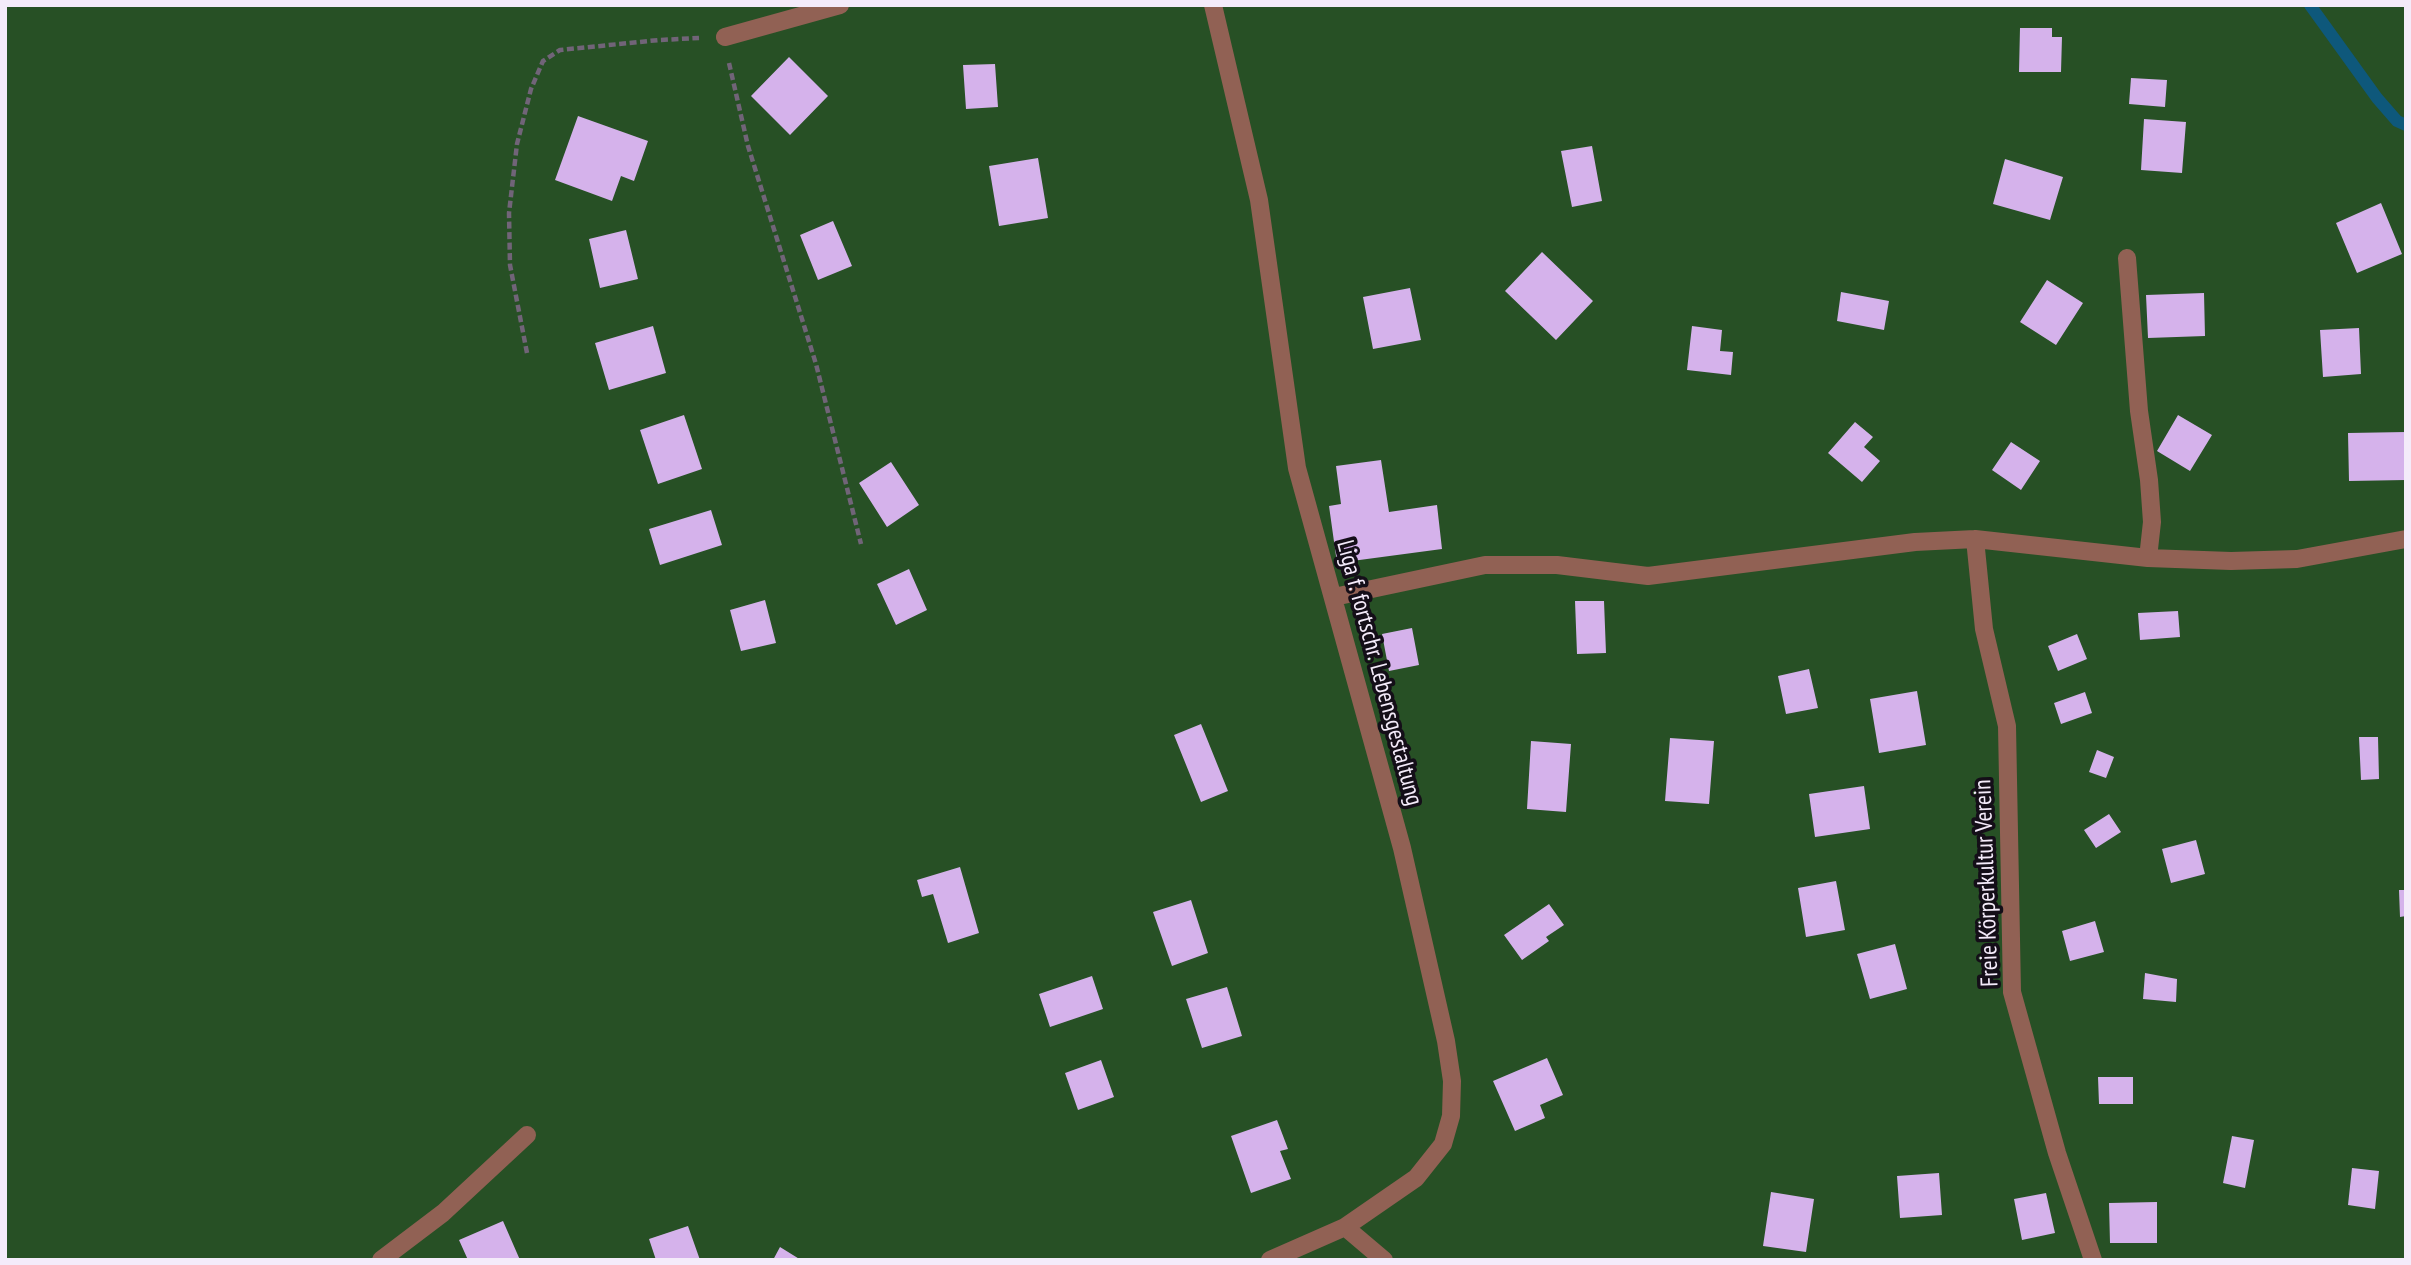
<!DOCTYPE html>
<meta charset="utf-8">
<style>
body{margin:0}
#map{position:relative;width:2411px;height:1265px;overflow:hidden;background:#302238;font-family:"PT Sans Narrow",sans-serif}
canvas{display:block}
.frame{position:absolute;inset:0;border:7px solid #f4ebfa;pointer-events:none}
</style>
<div id="map">
<canvas width="2411" height="1265"></canvas>
<div class="frame"></div>
</div>
<script>
const ctx = document.querySelector('canvas').getContext('2d');
ctx.lineJoin = 'round';
function fillPath(path, color) {
  ctx.fillStyle = color;
  ctx.fill(path, 'evenodd');
}
function shape(rows) {
  const path = new Path2D();
  for (const r of rows) {
    path.moveTo(r[0], r[1]);
    for (let i = 2; i < r.length; i += 2) path.lineTo(r[i], r[i + 1]);
  }
  return path;
}
function trace(path, color, width, dash) {
  ctx.strokeStyle = color;
  ctx.lineWidth = width;
  ctx.lineCap = dash ? 'butt' : 'round';
  ctx.setLineDash(dash || []);
  ctx.stroke(path);
}
function drawText(font, color, halo, rows, align = 'center') {
  ctx.font = font + ' "PT Sans Narrow",sans-serif';
  ctx.lineWidth = 7;
  ctx.setLineDash([]);
  ctx.textBaseline = 'middle';
  ctx.strokeStyle = halo;
  ctx.fillStyle = color;
  for (const [text, x, y, turn = 0] of rows) {
    ctx.save();
    ctx.translate(x, y);
    ctx.rotate((+turn || 0) * Math.PI / 180);
    ctx.textAlign = isNaN(turn) ? turn : align;
    if (halo) ctx.strokeText(text, 0, 0);
    ctx.fillText(text, 0, 0);
    ctx.restore();
  }
}
fillPath(shape([
 [5,5,2406,5,2406,1260,5,1260]
]), '#275025');
trace(shape([
 [2310,5,2377,98,2397,121,2406,125]
]), '#0e587b', 12);
fillPath(shape([
 [2020,28,2052,28,2052,37,2062,37,2061,72,2019,72],
 [789,57,828,96,790,135,751,96],
 [995,64,998,107,966,109,963,65],
 [2131,78,2167,80,2165,107,2129,104],
 [578,116,648,141,634,181,621,176,612,201,555,180],
 [2144,119,2186,122,2182,173,2141,170],
 [1592,146,1602,201,1572,207,1561,151],
 [1038,158,1048,218,999,226,989,166],
 [2005,159,2063,177,2050,220,1993,204],
 [2381,203,2402,254,2357,273,2336,223],
 [833,221,852,266,818,280,800,235],
 [626,230,638,279,600,288,589,239],
 [1542,252,1593,301,1556,340,1505,291],
 [2047,280,2083,303,2056,345,2020,322],
 [1410,288,1421,340,1373,349,1363,297],
 [1841,292,1889,301,1884,330,1837,321],
 [2204,293,2205,336,2148,338,2146,295],
 [653,326,666,373,609,390,595,343],
 [1692,326,1722,330,1720,351,1733,352,1731,375,1687,370],
 [2359,328,2361,374,2323,377,2320,330],
 [684,415,702,469,658,484,640,430],
 [2178,415,2212,435,2190,471,2157,451],
 [1855,422,1873,437,1864,447,1880,461,1862,482,1828,453],
 [2406,432,2406,480,2349,481,2348,433],
 [2011,442,2040,461,2021,490,1992,470],
 [1381,460,1389,512,1437,505,1442,549,1337,563,1329,506,1341,504,1336,466],
 [891,462,919,505,887,527,859,483],
 [711,510,722,545,660,565,649,529],
 [909,569,927,610,896,625,877,584],
 [765,600,776,643,741,651,730,610],
 [1575,601,1604,601,1606,653,1577,654],
 [2178,611,2180,637,2140,640,2138,613],
 [1412,628,1419,665,1389,671,1382,634],
 [2077,634,2087,659,2058,671,2048,646],
 [1809,669,1818,708,1786,714,1778,676],
 [1917,691,1926,745,1879,753,1870,699],
 [2085,692,2092,713,2061,724,2054,703],
 [1201,724,1228,791,1201,802,1174,735],
 [2359,737,2378,737,2379,779,2361,780],
 [1670,738,1714,741,1709,804,1665,801],
 [1531,741,1571,744,1566,812,1527,809],
 [2097,750,2114,757,2106,778,2089,772],
 [1864,786,1870,829,1815,837,1809,794],
 [2109,814,2121,832,2096,848,2084,830],
 [2196,840,2205,874,2171,883,2162,849],
 [960,867,979,933,948,943,933,894,922,897,917,880],
 [1836,881,1845,930,1806,937,1798,888],
 [2399,890,2406,890,2406,916,2400,917],
 [1191,900,1208,953,1172,966,1153,912],
 [1549,904,1564,925,1546,937,1549,941,1522,960,1504,935],
 [2095,921,2104,952,2070,961,2062,931],
 [1895,944,1907,989,1870,999,1857,954],
 [2145,973,2177,979,2176,1002,2143,999],
 [1092,976,1103,1009,1050,1027,1039,994],
 [1227,987,1242,1036,1202,1048,1186,999],
 [1547,1058,1563,1095,1540,1105,1545,1118,1515,1131,1493,1081],
 [1101,1060,1114,1097,1078,1110,1065,1073],
 [2098,1077,2133,1077,2133,1104,2099,1104],
 [1277,1120,1288,1149,1280,1151,1291,1179,1251,1193,1231,1136],
 [2232,1136,2254,1140,2245,1188,2223,1183],
 [2352,1168,2379,1171,2375,1209,2348,1205],
 [1939,1173,1942,1215,1900,1218,1897,1176],
 [1771,1192,1814,1199,1806,1252,1763,1246],
 [2046,1193,2055,1233,2022,1240,2014,1199],
 [2157,1202,2157,1243,2110,1243,2109,1203],
 [503,1221,520,1260,468,1260,459,1240],
 [688,1226,700,1260,656,1260,649,1239],
 [780,1247,801,1260,773,1260]
]), '#d5b2eb');
trace(shape([
 [729,63,748,146,816,364,861,544],
 [527,353,510,265,509,213,517,144,531,89,543,61,560,50,659,40,699,38]
]), '#716478', 4.5, [7, 3.5]);
trace(shape([
 [1213,5,1259,200,1297,468,1402,848,1446,1041,1452,1081,1451,1116,1443,1144,1416,1178,1345,1227,1270,1260],
 [725,37,840,5],
 [2127,258,2139,411,2149,480,2152,522,2148,558],
 [1975,539,1984,629,2007,726,2012,992,2057,1153,2093,1260],
 [1334,597,1485,565,1557,565,1648,576,1915,542,1975,539,2148,558,2231,561,2297,559,2406,539],
 [1345,1227,1384,1260],
 [381,1260,443,1213,527,1135]
]), '#916154', 18);
drawText('24px', '#f4ebfa', '#140e18', [
 ["Liga f. fortschr. Lebensgestaltung",1379,673,75],
 ["Freie Körperkultur Verein",1987,883,-92]
]);
</script>
